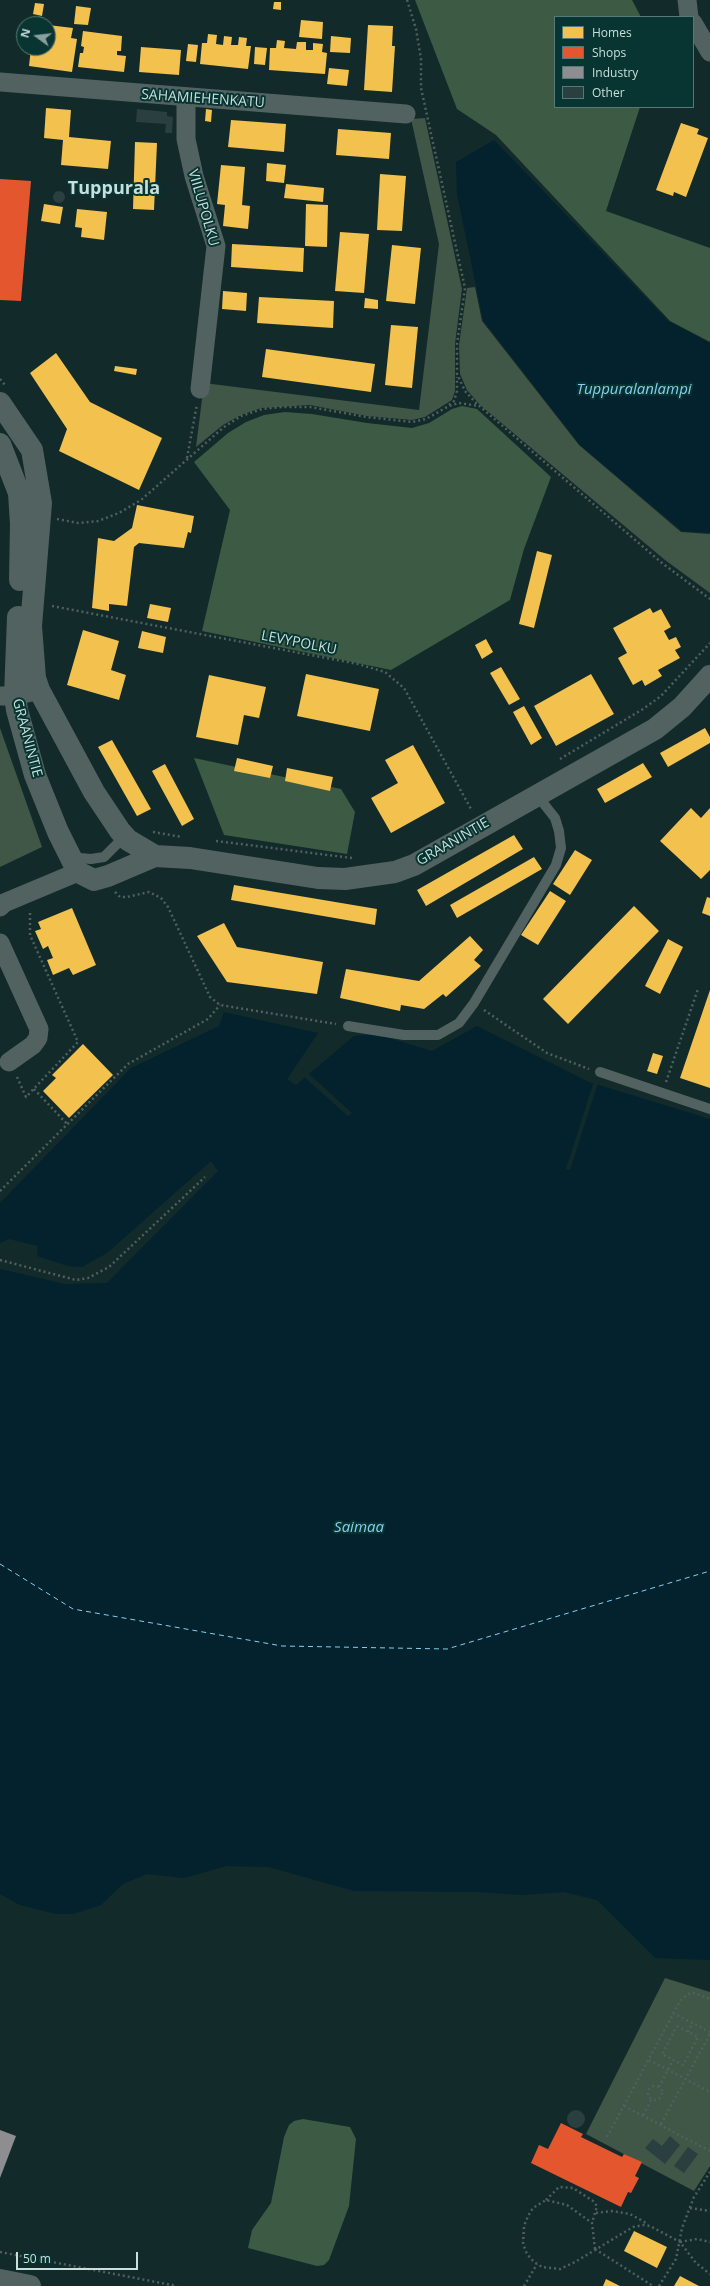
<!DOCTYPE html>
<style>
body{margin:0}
#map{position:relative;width:710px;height:2286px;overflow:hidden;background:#122a29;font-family:"Open Sans",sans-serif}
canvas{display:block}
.legend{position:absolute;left:554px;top:16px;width:140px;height:92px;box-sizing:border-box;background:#083532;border:1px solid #557976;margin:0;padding:5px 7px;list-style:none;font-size:12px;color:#c9dfdc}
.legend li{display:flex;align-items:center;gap:8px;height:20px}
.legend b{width:20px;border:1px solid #557976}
.north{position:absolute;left:16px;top:16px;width:40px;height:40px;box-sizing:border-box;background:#083532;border:1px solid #557976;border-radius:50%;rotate:285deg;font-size:11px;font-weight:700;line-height:16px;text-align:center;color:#c9dfdc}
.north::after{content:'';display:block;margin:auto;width:14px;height:18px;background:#89a09d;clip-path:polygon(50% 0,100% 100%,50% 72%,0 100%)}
.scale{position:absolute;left:16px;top:2252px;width:122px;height:18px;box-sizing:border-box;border:2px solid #c9dfdc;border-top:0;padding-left:5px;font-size:12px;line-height:14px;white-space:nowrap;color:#c9dfdc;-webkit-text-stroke:3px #083532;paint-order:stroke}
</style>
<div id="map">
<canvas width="710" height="2286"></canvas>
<ul class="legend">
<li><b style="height:11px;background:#f2c14e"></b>Homes</li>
<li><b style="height:11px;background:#e4572e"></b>Shops</li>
<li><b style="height:11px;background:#8d8d92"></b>Industry</li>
<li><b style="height:11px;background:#2a3f40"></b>Other</li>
</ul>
<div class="north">N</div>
<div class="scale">50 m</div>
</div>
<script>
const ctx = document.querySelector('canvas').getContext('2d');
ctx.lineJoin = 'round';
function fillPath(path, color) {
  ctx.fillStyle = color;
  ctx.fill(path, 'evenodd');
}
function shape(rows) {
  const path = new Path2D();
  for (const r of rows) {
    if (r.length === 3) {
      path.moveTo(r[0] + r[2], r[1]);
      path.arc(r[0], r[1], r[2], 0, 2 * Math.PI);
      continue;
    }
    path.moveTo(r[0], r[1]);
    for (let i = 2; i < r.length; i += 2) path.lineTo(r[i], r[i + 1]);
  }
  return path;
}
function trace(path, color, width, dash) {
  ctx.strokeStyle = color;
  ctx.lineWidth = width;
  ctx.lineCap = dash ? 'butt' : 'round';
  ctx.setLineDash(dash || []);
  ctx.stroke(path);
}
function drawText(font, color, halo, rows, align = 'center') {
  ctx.font = font + ' "Open Sans",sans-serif';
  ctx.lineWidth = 4;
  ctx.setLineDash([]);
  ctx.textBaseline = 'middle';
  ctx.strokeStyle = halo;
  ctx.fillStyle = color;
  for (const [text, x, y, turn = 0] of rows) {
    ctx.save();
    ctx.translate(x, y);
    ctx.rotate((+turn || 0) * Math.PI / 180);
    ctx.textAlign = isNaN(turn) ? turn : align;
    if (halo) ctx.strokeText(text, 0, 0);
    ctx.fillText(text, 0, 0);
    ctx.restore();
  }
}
fillPath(shape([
 [425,118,462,289,455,344,455,391,452,400,425,417,412,420,367,416,310,405,261,408,241,415,223,425,196,447,204,383,419,410,439,244,411,119],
 [475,287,482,321,579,445,681,532,710,534,710,593,665,560,480,405,467,390,460,374,459,345,467,288],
 [0,728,42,847,0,867],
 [665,1978,710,1992,710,2166,694,2191,586,2134]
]), '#405646');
fillPath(shape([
 [415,0,632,0,641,17,555,17,555,107,640,107,606,211,710,248,710,342,670,321,496,135,457,109],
 [462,406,477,409,551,477,524,549,510,600,391,670,202,631,230,510,194,462,228,433,246,422,264,415,285,412,312,414,367,423,412,428,429,423,452,409],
 [194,758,341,789,355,812,347,854,224,835],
 [303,2119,350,2127,356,2139,349,2206,329,2260,324,2265,317,2266,248,2248,252,2230,271,2203,284,2137,289,2125,294,2121]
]), '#3c5a44');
fillPath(shape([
 [494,140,668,321,710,343,710,533,682,531,580,445,483,320,457,194,456,162],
 [224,1012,318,1033,287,1079,296,1085,354,1036,376,1034,432,1051,477,1026,589,1082,710,1119,710,1960,655,1958,597,1900,564,1892,521,1895,478,1892,354,1891,269,1867,227,1866,184,1878,147,1874,123,1884,101,1905,73,1914,56,1914,20,1905,0,1894,0,1269,65,1284,107,1283,218,1171,211,1161,107,1253,82,1267,68,1266,37,1256,38,1246,9,1239,0,1243,0,1203,131,1068,219,1026]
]), '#03222e');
fillPath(shape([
 [308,1073,352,1113,348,1116,304,1077],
 [594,1081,598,1083,570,1170,566,1169]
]), '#122a29');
fillPath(shape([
 [274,2,281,2,281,10,273,9],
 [35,3,44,4,42,16,33,14],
 [76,6,91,8,88,25,74,24],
 [301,20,323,22,322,39,299,37],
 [48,25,73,28,71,38,77,39,72,72,29,66,31,48,48,48],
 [368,25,393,26,392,46,395,46,392,92,364,90],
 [83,31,122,36,121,51,117,51,117,55,126,56,124,72,78,67,80,53,83,53,84,47,81,46],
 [208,34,217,35,216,44,223,45,224,36,232,37,231,45,238,45,239,37,247,38,246,46,251,46,248,69,200,64,202,43,207,43],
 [331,36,351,38,350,53,330,52],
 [277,40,285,41,284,48,296,49,297,42,306,42,306,50,313,50,313,43,323,44,322,52,327,53,325,74,269,70,270,48,276,48],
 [188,44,198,45,196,62,186,61],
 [141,47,181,50,179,75,139,72],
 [255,47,267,48,265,65,254,64],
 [329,68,349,70,347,86,327,84],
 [46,108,71,110,69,137,111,141,108,169,61,165,63,140,44,138],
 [206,109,212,110,211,122,205,121],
 [231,120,286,124,284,152,228,147],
 [681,123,699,129,697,134,708,138,686,197,674,192,673,196,656,190],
 [338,129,391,133,389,159,336,155],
 [135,142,157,143,154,210,133,209],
 [267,163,286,165,284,183,266,181],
 [221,165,245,167,242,205,250,206,248,229,223,226,225,205,217,204],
 [380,174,406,176,402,231,377,230],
 [286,184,324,188,323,202,284,198],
 [44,204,63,207,60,224,41,221],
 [306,204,328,205,327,247,305,246],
 [77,209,107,212,104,240,81,237,82,228,75,227],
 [340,232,369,234,364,293,335,291],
 [232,244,304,248,303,272,231,267],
 [392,245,421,248,415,304,386,301],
 [223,291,247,293,246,311,222,309],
 [259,297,334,301,333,328,257,323],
 [365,298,378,300,378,309,364,308],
 [391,325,418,327,412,388,385,385],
 [266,349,375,364,371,392,262,377],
 [56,353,90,402,162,438,139,490,59,451,67,429,30,373],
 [115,366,137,369,136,375,114,371],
 [137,505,194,516,191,533,188,532,184,548,139,543,134,547,127,606,109,604,109,611,92,608,98,538,114,541,132,528],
 [537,551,552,555,534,628,519,624],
 [150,604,171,608,168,622,147,618],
 [650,608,653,613,661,609,671,627,664,631,669,640,676,637,681,647,675,650,680,658,658,670,662,676,645,686,642,680,633,685,618,658,627,653,613,628],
 [83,630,119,641,111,670,126,675,119,700,67,685],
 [142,631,166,637,163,653,138,648],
 [486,639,493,652,482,659,475,645],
 [501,667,520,699,509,705,490,673],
 [306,674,379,689,370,731,297,716],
 [591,674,614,714,556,746,534,706],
 [209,675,266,687,259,718,244,715,238,745,196,737],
 [524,706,542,738,531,745,513,712],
 [705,728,710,737,710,743,668,767,660,753],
 [112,740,151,809,137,816,98,747],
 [413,745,445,803,391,833,371,798,398,783,385,760],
 [237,758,273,766,270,778,234,771],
 [643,763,652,777,605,803,597,789],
 [165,764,194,819,182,826,152,771],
 [287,768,333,777,330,791,285,781],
 [691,808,701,818,710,808,710,870,701,879,660,841],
 [514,835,523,849,426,906,417,890],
 [575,850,592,860,570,895,553,884],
 [534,857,542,869,457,918,450,905],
 [234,885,377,909,375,925,231,900],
 [550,891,566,901,538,945,521,935],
 [707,897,710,898,710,916,702,913],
 [634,906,659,931,568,1024,543,999],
 [72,908,96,965,73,975,69,968,53,975,47,960,53,958,48,946,43,949,35,931,41,929,38,922],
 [224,923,237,947,323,962,317,994,227,982,197,936],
 [470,936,483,950,474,960,481,966,446,997,443,994,424,1009,401,1005,400,1011,340,998,346,969,419,981],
 [668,939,683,947,660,994,645,986],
 [710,990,710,1088,680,1078],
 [83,1044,113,1075,69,1118,43,1091,56,1078,52,1075],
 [653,1053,663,1056,657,1074,647,1071],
 [634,2231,667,2247,657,2268,624,2251],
 [680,2276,699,2286,674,2286],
 [606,2279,620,2286,603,2286]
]), '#f2c14e');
fillPath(shape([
 [0,179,31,181,21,301,0,300],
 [561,2123,583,2134,581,2137,622,2157,624,2154,642,2162,635,2176,639,2178,631,2193,628,2192,621,2207,531,2163,539,2145,548,2149]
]), '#e4572e');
fillPath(shape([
 [0,2130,16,2136,0,2178]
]), '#8d8d92');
trace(shape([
 [0,1564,73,1609,282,1646,447,1649,710,1571]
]), '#87ceef', 1, [5, 4]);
fillPath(shape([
 [137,109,167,112,167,116,173,117,172,133,165,133,166,124,136,122],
 [59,197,6],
 [576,2119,9],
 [670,2136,680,2145,665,2164,645,2148,653,2139,662,2146],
 [688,2147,698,2154,684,2173,674,2166]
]), '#2a3f40');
trace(shape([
 [407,0,416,29,421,59,421,88,465,288,457,344,457,374,465,391,477,404,662,563,710,599],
 [0,379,5,385],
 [449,405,454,401,457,391,457,377],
 [187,458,197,404],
 [57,519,78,523,98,521,119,513,141,500,224,427,241,416,262,409,282,407,310,407,367,417,412,422,426,419,449,406,459,403,479,406],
 [52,606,358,664,385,672,404,688,471,809],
 [560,759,643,709,661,696,710,643],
 [153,832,182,837],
 [216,841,352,858],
 [115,892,120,897,127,897,149,892,161,898,168,907,210,997,220,1005,336,1024],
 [484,1010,547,1053,589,1069],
 [17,1077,26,1097,78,1042,30,935,30,911],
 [666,1082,698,989],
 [34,1089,68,1125],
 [0,1191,128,1064,208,1019,220,1005],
 [0,1260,76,1280,88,1278,109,1267,205,1177],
 [673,2013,710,2032],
 [677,2026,698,2037,683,2065,662,2054,677,2026],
 [688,2032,693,2023],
 [649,2060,710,2092],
 [655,2093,7],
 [659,2087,673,2060],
 [624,2106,710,2151],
 [643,2115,652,2099],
 [661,2124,710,2034],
 [607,2137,680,2001,688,1994,694,1993,710,1999],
 [546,2200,559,2187,573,2188,593,2201,597,2206,592,2223],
 [690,2208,710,2211],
 [596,2213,612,2211,630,2214,648,2224],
 [680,2242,697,2239,710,2242],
 [595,2249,592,2223,567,2205,546,2200,533,2208,528,2216,524,2226,523,2244,527,2254,534,2262,542,2267,560,2269,575,2262,633,2227,644,2225,650,2226,680,2242,696,2263,710,2274],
 [595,2249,653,2286],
 [0,2252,177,2286],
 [524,2286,537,2264],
 [659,2286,676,2259,682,2228,694,2197,710,2172]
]), '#4f605f', 2.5, [2, 3]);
trace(shape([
 [71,854,80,858,91,859,104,857,119,842,120,832],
 [348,1026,404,1035,438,1035,459,1023,474,1003,556,865,561,848,559,831,555,818,536,794],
 [600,1072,710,1109]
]), '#526261', 10);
trace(shape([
 [687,0,689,17],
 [693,23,710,52],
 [0,82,406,114],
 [186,98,186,139,194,176,216,246,200,389],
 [0,696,15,696,39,690],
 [0,907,4,903,78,872],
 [0,943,39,1029,38,1038,33,1045,9,1062]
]), '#526261', 19);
trace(shape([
 [0,403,32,450,41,503,31,626,35,678,39,690,94,792,120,831,128,840,155,856,190,858,318,878,345,879,395,872,414,865,655,729,682,707,710,676],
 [0,444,19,493,21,524,20,580],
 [18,617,15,696,17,710,35,775,58,832,78,872,94,880,108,876,155,856],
 [0,2280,30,2286]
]), '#526261', 22);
drawText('14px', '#c9dfdc', '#083532', [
 ["SAHAMIEHENKATU",203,99,4],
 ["VIILUPOLKU",203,208,74],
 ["LEVYPOLKU",299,643,11],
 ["GRAANINTIE",27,738,75],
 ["GRAANINTIE",453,842,-30]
]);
drawText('italic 15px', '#87ceef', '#083532', [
 ["Tuppuralanlampi",634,390],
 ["Saimaa",359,1528]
]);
drawText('bold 18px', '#c9dfdc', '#083532', [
 ["Tuppurala",114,189]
]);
</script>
